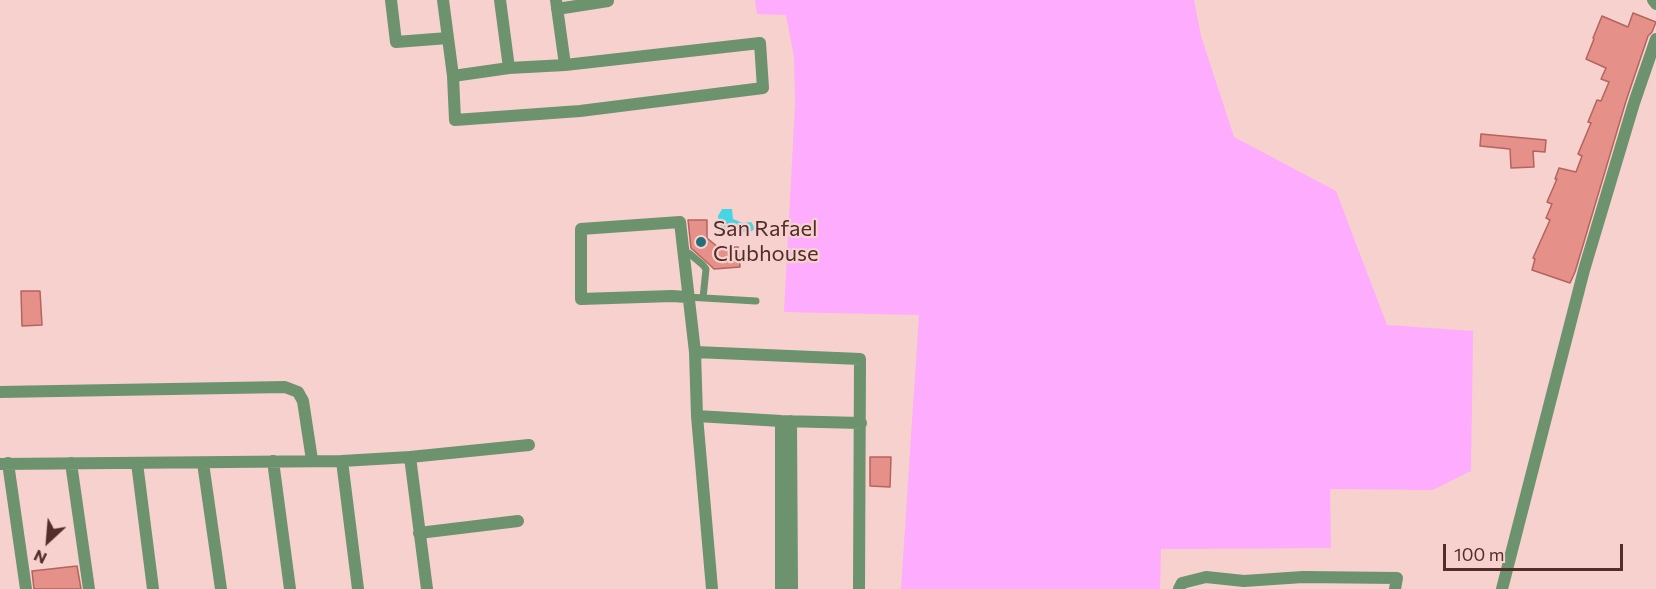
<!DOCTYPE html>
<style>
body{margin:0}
#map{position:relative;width:1656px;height:589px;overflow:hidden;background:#f6d1cd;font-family:Commissioner,sans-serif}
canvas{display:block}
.north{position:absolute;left:18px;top:511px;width:60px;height:60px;-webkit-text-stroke:4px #f6d1cd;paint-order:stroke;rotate:206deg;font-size:16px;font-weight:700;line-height:24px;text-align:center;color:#512e2b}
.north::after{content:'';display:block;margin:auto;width:21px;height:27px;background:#512e2b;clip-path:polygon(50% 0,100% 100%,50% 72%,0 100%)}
.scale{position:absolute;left:1443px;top:544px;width:180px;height:27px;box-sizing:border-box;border:3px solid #512e2b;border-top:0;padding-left:8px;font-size:18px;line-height:21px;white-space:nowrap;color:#512e2b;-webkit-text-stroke:4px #f6d1cd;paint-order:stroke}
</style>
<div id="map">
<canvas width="1656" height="589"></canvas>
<div class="north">N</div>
<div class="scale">100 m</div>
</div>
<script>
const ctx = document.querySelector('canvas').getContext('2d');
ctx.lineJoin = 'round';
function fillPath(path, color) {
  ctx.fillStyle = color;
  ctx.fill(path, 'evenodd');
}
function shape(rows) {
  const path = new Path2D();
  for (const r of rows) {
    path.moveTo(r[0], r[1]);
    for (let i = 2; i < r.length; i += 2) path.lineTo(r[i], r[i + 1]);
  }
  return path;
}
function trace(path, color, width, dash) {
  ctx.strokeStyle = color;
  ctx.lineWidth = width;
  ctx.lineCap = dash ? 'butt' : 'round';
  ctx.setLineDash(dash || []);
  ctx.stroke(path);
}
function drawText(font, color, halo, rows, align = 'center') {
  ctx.font = font + ' Commissioner,sans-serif';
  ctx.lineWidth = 4.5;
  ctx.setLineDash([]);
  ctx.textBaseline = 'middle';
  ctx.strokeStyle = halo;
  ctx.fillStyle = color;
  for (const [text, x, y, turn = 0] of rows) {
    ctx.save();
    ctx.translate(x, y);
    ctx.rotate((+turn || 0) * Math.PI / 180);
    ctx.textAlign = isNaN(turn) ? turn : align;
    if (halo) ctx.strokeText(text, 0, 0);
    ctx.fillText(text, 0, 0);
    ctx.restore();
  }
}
fillPath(shape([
 [755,0,1194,0,1201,36,1234,137,1336,191,1387,325,1473,331,1471,471,1433,490,1330,489,1331,548,1161,549,1160,589,901,589,919,315,784,312,795,105,794,57,786,15,757,14]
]), '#fdacfe');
fillPath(shape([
 [722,209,732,209,733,219,743,223,751,222,753,225,754,229,752,231,719,234,718,216]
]), '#46d5e5');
const building = shape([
 [1633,13,1656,22,1652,32,1648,36,1626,101,1575,272,1570,283,1532,270,1535,259,1533,258,1550,220,1546,218,1552,204,1547,202,1557,179,1555,179,1559,168,1576,172,1582,156,1578,154,1591,123,1588,122,1597,100,1601,101,1609,82,1601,79,1606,68,1586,59,1594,39,1593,38,1602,16,1628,27,1633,13],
 [1481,134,1546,140,1545,152,1533,151,1534,167,1511,168,1510,149,1480,146,1481,134],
 [688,220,707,220,707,238,719,248,738,247,740,267,714,269,711,266,691,248,688,220],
 [21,291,40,291,42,325,22,326,21,291],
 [870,457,891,457,890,487,870,486,870,457],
 [77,566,81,589,34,589,32,571,77,566]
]);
fillPath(building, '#e59189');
trace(building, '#b3645d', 1.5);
trace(shape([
 [682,253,686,252,690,254,703,265,706,269,703,298],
 [687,297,756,301]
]), '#6c926e', 7);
trace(shape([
 [391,0,396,42,448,38],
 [443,0,453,76,455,120,580,111,763,88,760,43,565,65,509,68,453,76],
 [500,0,509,68],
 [556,0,565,65],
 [1653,0,1656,4],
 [557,9,608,1],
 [687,297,672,296,581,299,581,229,680,222,695,352,697,416,712,589],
 [695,352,860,359,859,589],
 [0,392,285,387,298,392,303,401,312,460],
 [697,416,781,421,861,423],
 [781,421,781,589],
 [791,421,792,589],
 [410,457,427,589],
 [273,461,290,589],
 [342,461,358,589],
 [8,463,26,589],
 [71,463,89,589],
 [137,463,153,589],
 [203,463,221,589],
 [0,464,342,461,410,457,529,445],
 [419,533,518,521],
 [1179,589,1182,583,1206,577,1244,581,1303,577,1397,578,1395,589],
 [1502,589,1584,270,1634,103,1656,39]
]), '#6c926e', 12);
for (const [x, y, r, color] of [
 [701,242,6,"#266f78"]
]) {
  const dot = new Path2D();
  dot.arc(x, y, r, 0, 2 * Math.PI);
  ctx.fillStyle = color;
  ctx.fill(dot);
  trace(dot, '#f6d1cd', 2);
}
drawText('22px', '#512e2b', '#f6d1cd', [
 ["San Rafael",713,229],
 ["Clubhouse",713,254]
], 'left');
</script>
